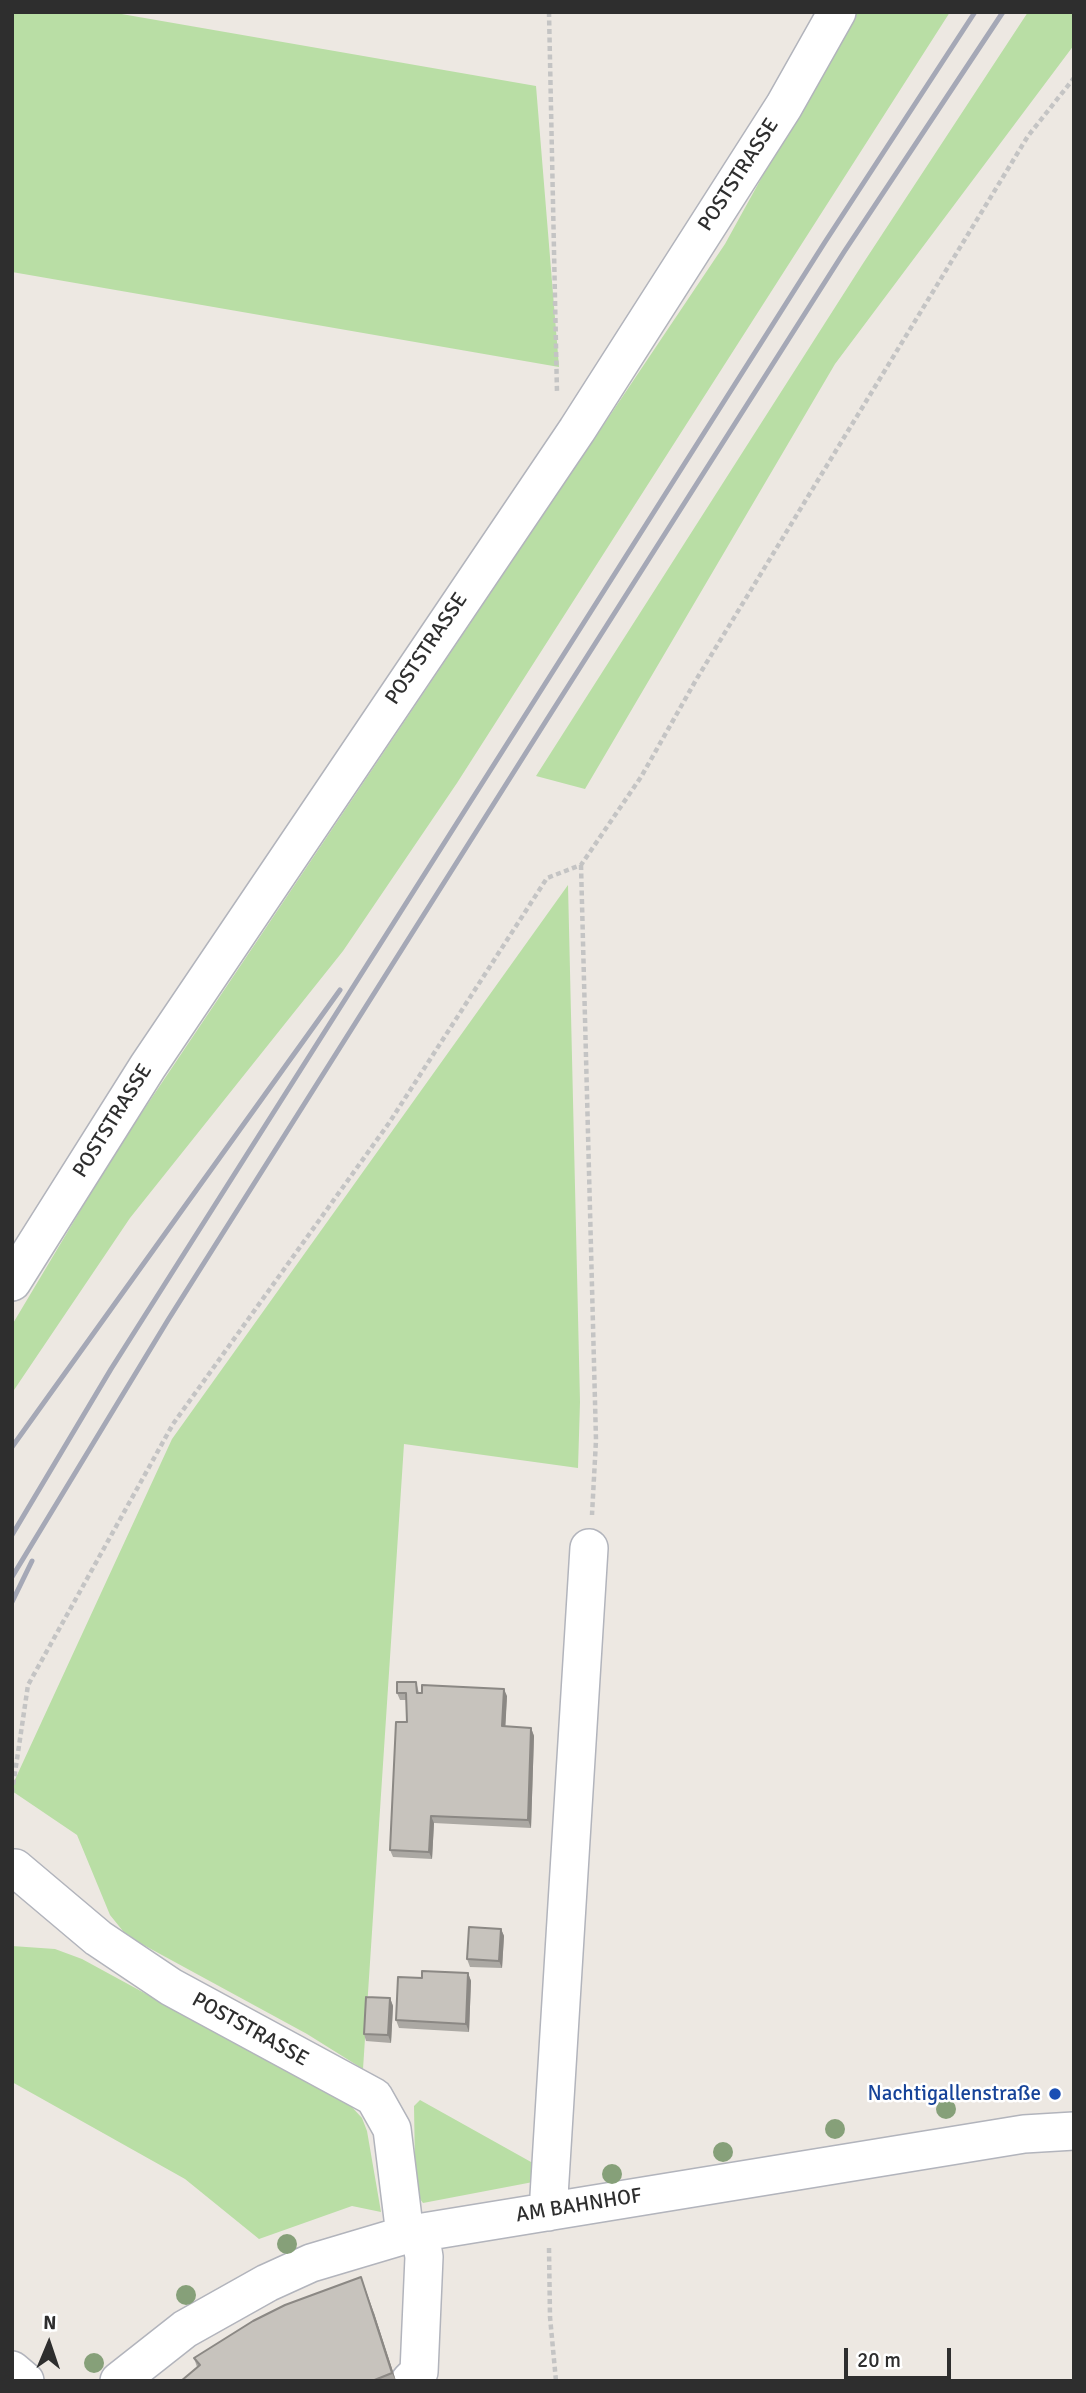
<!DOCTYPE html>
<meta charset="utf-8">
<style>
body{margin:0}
#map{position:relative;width:1086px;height:2393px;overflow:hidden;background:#ede8e2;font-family:Signika,sans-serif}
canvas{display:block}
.frame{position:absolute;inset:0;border:14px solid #2e2e2e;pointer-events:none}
.north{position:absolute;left:14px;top:2309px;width:70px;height:70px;-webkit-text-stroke:5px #fff;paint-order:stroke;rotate:2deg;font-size:19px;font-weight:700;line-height:28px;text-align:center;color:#2e2e2e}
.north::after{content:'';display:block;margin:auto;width:24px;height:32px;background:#2e2e2e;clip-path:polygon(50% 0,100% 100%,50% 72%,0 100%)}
.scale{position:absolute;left:844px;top:2348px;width:107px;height:32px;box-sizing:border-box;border:4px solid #2e2e2e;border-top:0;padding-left:9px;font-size:21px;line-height:24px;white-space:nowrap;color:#2e2e2e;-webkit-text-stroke:5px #fff;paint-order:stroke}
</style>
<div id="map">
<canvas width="1086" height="2393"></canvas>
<div class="frame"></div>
<div class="north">N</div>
<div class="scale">20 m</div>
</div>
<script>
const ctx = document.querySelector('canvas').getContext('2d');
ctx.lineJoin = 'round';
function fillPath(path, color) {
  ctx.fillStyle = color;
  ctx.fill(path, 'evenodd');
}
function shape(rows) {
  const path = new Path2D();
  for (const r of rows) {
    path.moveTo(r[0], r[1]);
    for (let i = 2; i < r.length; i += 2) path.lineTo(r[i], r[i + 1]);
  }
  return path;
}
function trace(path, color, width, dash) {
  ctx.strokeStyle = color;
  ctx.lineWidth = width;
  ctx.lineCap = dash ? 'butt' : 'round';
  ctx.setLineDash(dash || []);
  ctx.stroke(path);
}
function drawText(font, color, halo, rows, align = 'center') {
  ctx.font = font + ' Signika,sans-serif';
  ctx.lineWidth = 5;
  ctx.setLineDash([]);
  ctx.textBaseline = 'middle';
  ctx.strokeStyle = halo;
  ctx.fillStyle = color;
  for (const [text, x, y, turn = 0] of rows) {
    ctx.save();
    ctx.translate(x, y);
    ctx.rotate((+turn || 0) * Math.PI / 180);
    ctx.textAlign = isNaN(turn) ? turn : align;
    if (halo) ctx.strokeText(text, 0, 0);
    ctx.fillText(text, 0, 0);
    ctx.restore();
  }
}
fillPath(shape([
 [12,12,110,12,536,86,559,367,12,272],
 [853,12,950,12,457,783,343,951,130,1218,12,1393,12,1325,114,1154,725,244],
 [1028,12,1074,12,1074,45,835,364,585,789,536,776,862,265],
 [568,885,580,1402,578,1468,404,1444,363,2069,307,2034,127,1936,110,1915,77,1835,12,1791,12,1786,172,1439],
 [12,1946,55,1949,82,1959,350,2105,362,2118,367,2131,381,2212,352,2206,259,2239,185,2179,12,2082],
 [420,2100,540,2167,533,2182,423,2203,417,2195,415,2167,414,2106]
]), '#b9dea5');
const minor = shape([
 [12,1282,148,1066,577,430,784,106,837,12],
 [15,1868,98,1938,171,1987,374,2097,392,2129,405,2235],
 [548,2212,589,1548],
 [12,2370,25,2381],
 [119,2381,185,2329,267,2283,311,2263,405,2235,1024,2134,1074,2131],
 [410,2381,419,2372,424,2257,420,2232]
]);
trace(minor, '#b2b4bc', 40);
trace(shape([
 [549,12,557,393],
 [581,865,596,1440,592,1515],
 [12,1793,28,1685,173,1424,389,1123,547,878,581,865,641,777,696,680,1028,136,1074,78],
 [549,2248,550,2317,556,2381]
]), '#c4c4c4', 4.5, [5, 3.5]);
trace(minor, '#fff', 37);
trace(shape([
 [12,1447,340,990],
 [12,1535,111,1369,825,242,975,12],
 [12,1577,168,1320,546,721,844,252,1003,12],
 [12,1602,32,1561]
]), '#a5a8b6', 5);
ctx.fillStyle = '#86a079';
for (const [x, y] of [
 [946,2109],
 [835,2129],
 [723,2152],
 [612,2174],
 [287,2244],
 [186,2295],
 [94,2363]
]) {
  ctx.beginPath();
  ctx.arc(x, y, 10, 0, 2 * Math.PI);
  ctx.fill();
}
fillPath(shape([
 [416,1682,419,1693,507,1696,505,1727,531,1728,534,1736,531,1828,434,1823,432,1859,393,1857,390,1850,407,1722,406,1700,400,1700,397,1693],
 [501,1929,504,1936,502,1968,470,1967,467,1959],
 [468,1973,471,1981,469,2032,399,2028,396,2020,422,1978],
 [390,1998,393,2006,391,2043,366,2041,364,2034],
 [374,2313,396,2381,181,2381,197,2367,194,2358]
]), '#aba8a3');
fillPath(shape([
 [504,1689,507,1696,505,1734,502,1726],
 [531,1728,534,1736,531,1828,528,1820],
 [431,1816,434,1823,432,1859,429,1852],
 [501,1929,504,1936,502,1968,499,1961],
 [468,1973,471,1981,469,2032,466,2024],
 [390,1998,393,2006,391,2043,388,2035],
 [361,2277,374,2313,396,2381,392,2373]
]), '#8b8884');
const building = shape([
 [397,1682,416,1682,417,1693,422,1693,422,1685,504,1689,502,1726,531,1728,528,1820,431,1816,429,1852,390,1850,396,1722,407,1722,406,1693,397,1693,397,1682],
 [469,1927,501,1929,499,1961,467,1959,469,1927],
 [422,1971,468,1973,466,2024,396,2020,398,1977,422,1978,422,1971],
 [366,1997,390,1998,388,2035,364,2034,366,1997],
 [361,2277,392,2373,372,2381,181,2381,200,2365,194,2358,253,2321,285,2305,361,2277]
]);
fillPath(building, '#c7c3bd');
trace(building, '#8b8884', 2);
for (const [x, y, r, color] of [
 [1055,2094,7,"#1a4fb4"]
]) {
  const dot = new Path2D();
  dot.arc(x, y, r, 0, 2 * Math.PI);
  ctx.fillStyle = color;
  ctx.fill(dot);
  trace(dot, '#fff', 2.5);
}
drawText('21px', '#2e2e2e', '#fff', [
 ["POSTSTRASSE",739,175,-57],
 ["POSTSTRASSE",427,649,-56],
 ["POSTSTRASSE",113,1121,-58],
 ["POSTSTRASSE",250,2030,29],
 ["AM BAHNHOF",579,2206,-9]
]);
drawText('21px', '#164399', '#fff', [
 ["Nachtigallenstraße",1041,2094]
], 'right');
</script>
